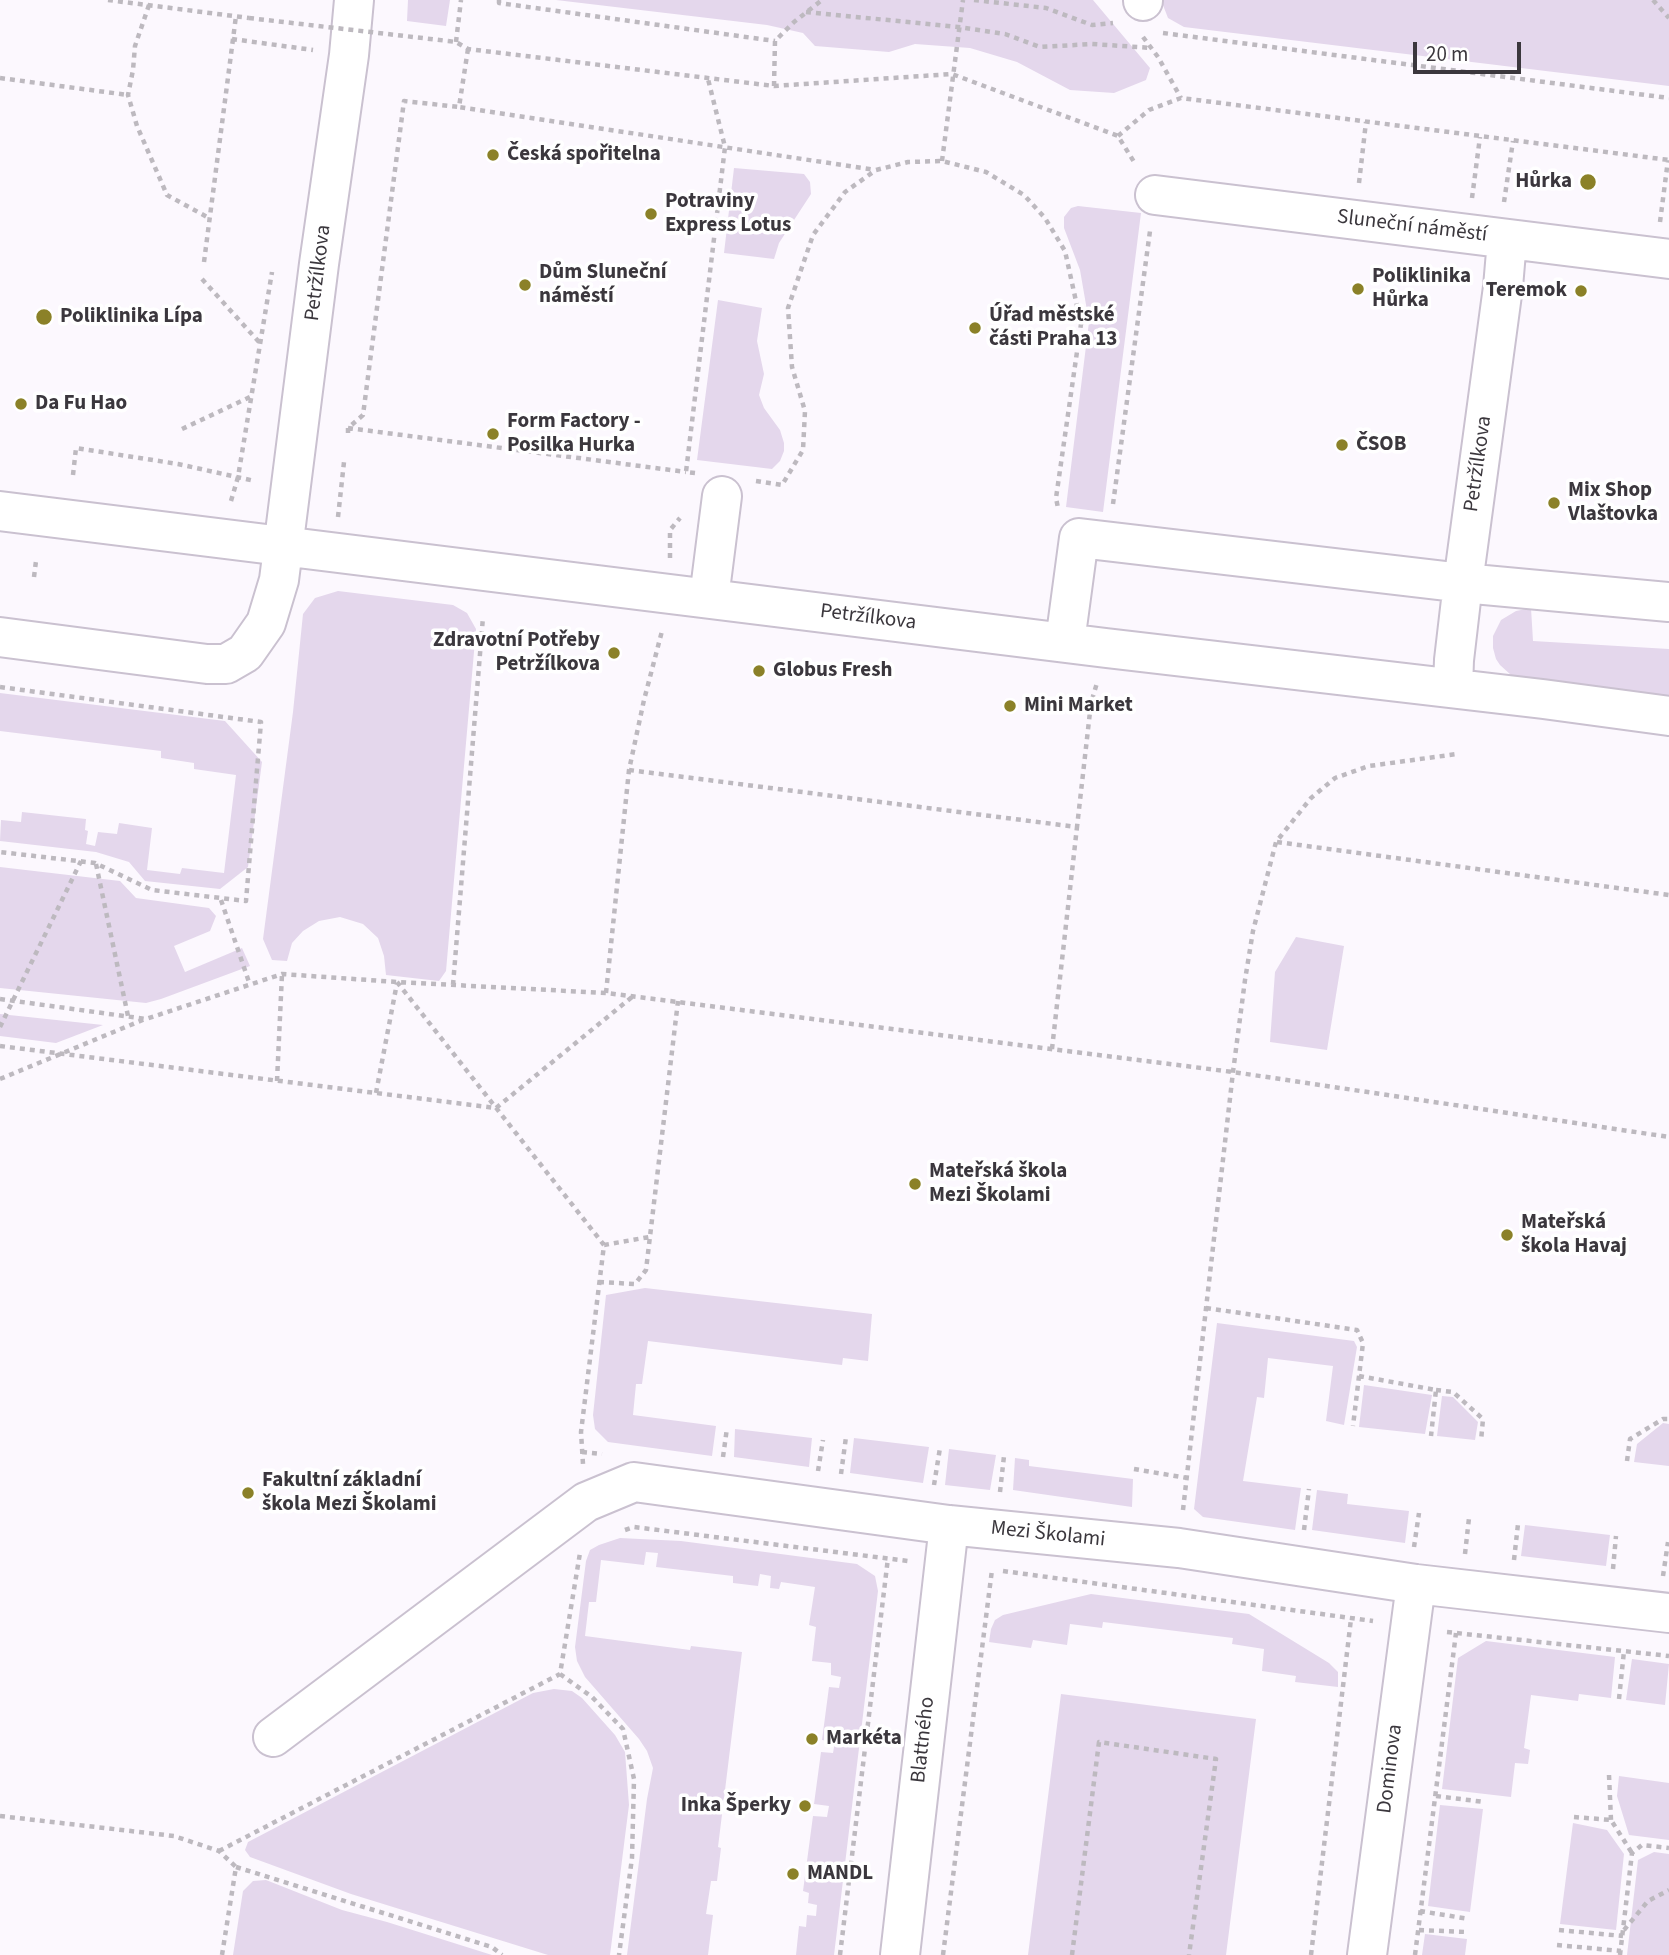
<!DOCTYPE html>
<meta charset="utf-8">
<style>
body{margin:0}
#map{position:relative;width:1669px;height:1955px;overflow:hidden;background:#fcf8fe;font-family:"Source Sans 3",sans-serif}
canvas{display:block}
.scale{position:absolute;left:1413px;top:42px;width:108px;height:32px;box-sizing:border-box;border:4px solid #3b373d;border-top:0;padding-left:9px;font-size:21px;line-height:24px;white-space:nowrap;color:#3b373d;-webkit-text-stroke:5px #fff;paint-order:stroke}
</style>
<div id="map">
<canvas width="1669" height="1955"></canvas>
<div class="scale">20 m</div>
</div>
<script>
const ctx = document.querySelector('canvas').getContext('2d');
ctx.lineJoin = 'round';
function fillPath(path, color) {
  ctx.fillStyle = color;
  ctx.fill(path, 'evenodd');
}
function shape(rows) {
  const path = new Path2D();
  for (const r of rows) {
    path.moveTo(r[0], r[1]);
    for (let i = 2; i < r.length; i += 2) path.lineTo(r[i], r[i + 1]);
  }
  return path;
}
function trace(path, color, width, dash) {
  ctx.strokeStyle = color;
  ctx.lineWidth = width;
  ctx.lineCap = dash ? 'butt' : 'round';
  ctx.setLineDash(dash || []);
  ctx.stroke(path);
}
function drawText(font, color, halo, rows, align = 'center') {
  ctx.font = font + ' "Source Sans 3",sans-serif';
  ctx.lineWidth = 7;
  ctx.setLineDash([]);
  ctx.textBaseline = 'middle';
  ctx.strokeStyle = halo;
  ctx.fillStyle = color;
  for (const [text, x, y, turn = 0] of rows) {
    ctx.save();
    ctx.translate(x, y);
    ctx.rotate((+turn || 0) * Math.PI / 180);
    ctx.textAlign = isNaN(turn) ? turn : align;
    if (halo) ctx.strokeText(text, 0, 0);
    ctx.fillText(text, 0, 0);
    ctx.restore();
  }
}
fillPath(shape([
 [408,0,450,0,446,26,407,21],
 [556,0,1093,0,1150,68,1146,80,1114,93,1070,90,1017,62,970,48,915,44,889,52,815,46,803,33,767,25],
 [1161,0,1669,0,1669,86,1184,27,1168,18],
 [734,168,804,174,810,182,811,194,779,243,774,259,724,253],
 [1078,206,1141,213,1103,512,1066,507,1089,322,1080,270,1064,228,1064,217,1071,208],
 [718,300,762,308,757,341,764,374,759,395,764,408,780,430,784,443,784,451,780,461,772,469,697,460],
 [338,591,453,605,467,613,476,629,446,971,439,981,386,975,384,956,378,938,363,924,340,917,319,921,303,931,292,943,287,961,272,960,263,939,293,712,303,614,315,598],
 [1531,608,1533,641,1669,649,1669,696,1526,679,1511,675,1500,665,1496,659,1493,648,1493,636,1501,620,1516,611],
 [0,693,225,721,262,762,248,867,220,889,145,881,129,862,96,852,0,841,1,820,21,822,22,812,86,819,85,830,88,831,86,844,95,846,98,832,117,834,119,823,152,828,147,870,180,874,182,868,224,873,236,775,194,769,194,763,161,758,161,751,0,731],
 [0,867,120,881,136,898,209,908,216,916,210,931,174,946,185,972,242,948,250,966,161,999,146,1003,0,988],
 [1296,937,1344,946,1327,1050,1270,1042,1275,972],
 [0,1014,103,1025,56,1043,0,1036],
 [645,1288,872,1314,868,1361,843,1358,842,1365,648,1341,642,1384,636,1384,633,1415,716,1426,712,1456,608,1442,595,1429,593,1415,606,1295],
 [1217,1323,1354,1341,1357,1347,1344,1425,1326,1421,1333,1366,1268,1358,1264,1398,1257,1397,1243,1481,1301,1488,1295,1530,1203,1517,1194,1509],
 [1364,1385,1432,1395,1425,1434,1359,1427],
 [1442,1396,1453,1397,1478,1422,1475,1440,1437,1436],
 [1663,1423,1669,1424,1669,1466,1634,1462,1637,1444],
 [735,1429,812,1438,809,1467,734,1457],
 [854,1438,929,1447,923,1483,850,1473],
 [949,1449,996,1455,990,1490,945,1485],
 [1015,1458,1029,1460,1029,1466,1133,1479,1132,1507,1013,1490],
 [1317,1490,1348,1494,1347,1504,1409,1511,1405,1543,1312,1530],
 [1525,1525,1610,1535,1606,1566,1521,1556],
 [620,1538,681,1541,857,1564,875,1576,878,1591,834,1955,796,1955,799,1926,806,1927,807,1915,816,1916,817,1905,808,1903,809,1893,803,1891,813,1816,827,1817,829,1806,814,1804,821,1752,833,1753,835,1742,822,1740,829,1687,839,1688,841,1677,831,1675,831,1663,812,1661,816,1627,809,1625,815,1587,781,1582,779,1589,770,1588,771,1576,760,1574,758,1586,733,1583,733,1576,656,1567,658,1553,646,1552,644,1565,601,1560,596,1602,589,1602,585,1636,690,1650,691,1646,742,1652,718,1847,721,1848,717,1881,711,1881,706,1914,713,1915,708,1955,627,1955,647,1799,653,1768,647,1751,639,1739,585,1677,577,1661,575,1647,586,1561,590,1550,599,1545],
 [1091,1594,1249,1614,1329,1663,1338,1672,1338,1687,1295,1682,1296,1676,1262,1671,1264,1649,1232,1644,1233,1638,1103,1622,1102,1628,1070,1624,1067,1645,1033,1640,1031,1648,989,1642,991,1629,995,1620,1003,1615],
 [1486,1641,1615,1657,1611,1698,1579,1694,1578,1701,1531,1695,1524,1748,1530,1750,1528,1764,1515,1763,1511,1797,1442,1789,1458,1658],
 [1632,1659,1669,1664,1665,1705,1626,1700],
 [554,1689,572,1691,582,1698,615,1735,625,1752,629,1805,610,1955,548,1955,351,1894,250,1857,245,1850,248,1842,533,1693],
 [1061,1694,1256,1719,1226,1955,1028,1955],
 [1619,1776,1669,1783,1669,1840,1629,1835,1617,1796],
 [1440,1805,1483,1809,1470,1912,1428,1906],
 [1573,1823,1607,1830,1624,1854,1616,1930,1560,1924],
 [1654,1852,1669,1854,1669,1955,1627,1955,1638,1860],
 [266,1880,342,1910,387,1922,492,1955,233,1955,243,1891,253,1881],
 [1425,1934,1467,1939,1465,1955,1422,1955]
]), '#e4d7ec');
const minor = shape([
 [1143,0,1143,1],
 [1155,195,1669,259],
 [0,511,1106,648,1543,699,1669,716],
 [709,598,722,496],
 [0,637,207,664,226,664,245,653,266,623,279,580,319,264,349,55,354,0],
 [1065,642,1079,538,1463,583,1669,602],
 [1453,688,1454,660,1463,583,1503,287,1507,240],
 [273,1737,586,1502,634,1482,949,1525,1179,1548,1416,1584,1669,1613],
 [900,1955,949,1525],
 [1367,1955,1416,1584]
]);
trace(minor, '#cac1d0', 42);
trace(shape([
 [108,0,249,18],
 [499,0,499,3,775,41],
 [974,0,1046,8,1092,25,1113,23],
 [1653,0,1669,18],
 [149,5,135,46,133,70,128,95,137,126,167,195,209,218],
 [806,12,958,27,1005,34,1040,47,1092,44,1152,48],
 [1163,33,1669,98],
 [1143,37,1158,57,1181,98],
 [232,39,313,50],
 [448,41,456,42,468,49,774,86,952,74,1118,136,1136,165],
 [456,42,461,0],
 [468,49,459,107,875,170],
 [0,78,128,95],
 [774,86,775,41,794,22,822,0],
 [1118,136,1149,110,1181,98,1669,160],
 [942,161,963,0],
 [1359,183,1366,122],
 [1472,198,1480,137],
 [1504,202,1513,141],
 [1660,222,1668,160],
 [204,262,236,16],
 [202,279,259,342],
 [348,428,686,472],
 [182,429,250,397],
 [348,433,348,428,363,415,404,101,459,107],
 [695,473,686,472,725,147,708,79],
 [73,475,76,448,178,464,255,481],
 [756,481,782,485,803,450,805,411,792,367,788,308,813,235,845,192,876,170,908,162,942,161,986,172,1024,195,1045,218,1065,251,1081,324,1056,498,1058,508],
 [231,501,238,477,272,272],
 [1113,504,1150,231],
 [338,517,344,462],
 [670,558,670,530,680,518],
 [34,577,36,561],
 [0,687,261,722,246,901,152,890,95,863,0,852],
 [629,770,1077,827,1091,703,1097,683],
 [1277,842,1669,895],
 [96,864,128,1016],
 [221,900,250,985],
 [397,982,604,1245,581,1432,583,1464],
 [453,985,483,617],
 [606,993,629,770,644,700,662,631],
 [0,999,146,1019,282,974,397,982,606,993,1233,1072,1669,1137],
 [0,1027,81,861],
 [0,1046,496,1108,632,997],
 [1052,1049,1077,827],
 [0,1079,145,1019],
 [277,1081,282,974],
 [376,1093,397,983],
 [604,1245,649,1237],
 [599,1282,635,1284,646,1270,678,1001],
 [1206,1308,1357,1330,1363,1343,1353,1426],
 [1359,1376,1436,1390,1431,1436],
 [1436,1390,1453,1392,1483,1419,1481,1441],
 [582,1452,602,1454],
 [723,1457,727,1428],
 [1627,1461,1630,1439,1663,1419,1669,1419],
 [1134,1469,1187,1478],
 [818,1471,823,1440],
 [841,1474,846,1437],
 [934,1485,940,1448],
 [1000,1492,1004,1456],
 [1183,1510,1233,1072,1245,980,1253,931,1276,842,1311,798,1335,778,1369,766,1457,754],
 [625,1530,634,1527,908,1561],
 [1304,1530,1309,1489],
 [1414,1547,1419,1513],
 [1465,1554,1469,1518],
 [1514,1560,1518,1524],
 [1613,1569,1616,1536],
 [1003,1571,1373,1621],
 [1663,1576,1668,1542],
 [1447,1632,1669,1656],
 [560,1674,592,1697,623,1729,634,1779,632,1858,619,1955],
 [1619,1699,1624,1651],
 [1609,1775,1611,1820],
 [1436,1796,1484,1802],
 [0,1816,174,1836,219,1851,236,1867,222,1955],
 [1574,1817,1611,1820,1632,1853],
 [219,1851,560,1674,580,1553],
 [236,1867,492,1947,502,1955],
 [1420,1911,1469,1919],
 [1419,1930,1467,1932],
 [1559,1930,1623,1936],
 [1624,1930,1648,1901,1669,1890],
 [1557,1945,1621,1951],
 [840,1955,888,1558],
 [943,1955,992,1570],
 [1072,1955,1099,1742,1216,1759,1189,1955],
 [1311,1955,1351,1619],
 [1415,1955,1456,1633],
 [1620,1955,1632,1853,1642,1845,1669,1848]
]), '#bdb9bf', 4.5, [5, 5]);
trace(minor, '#fff', 38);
trace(shape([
 [249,18,448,41]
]), '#bdb9bf', 4.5, [5, 5]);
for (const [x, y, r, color] of [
 [493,155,7,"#8b8128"],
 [1588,182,9,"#8b8128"],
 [651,214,7,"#8b8128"],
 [525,285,7,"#8b8128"],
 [1358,289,7,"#8b8128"],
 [1581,291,7,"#8b8128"],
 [44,317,9,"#8b8128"],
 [975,328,7,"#8b8128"],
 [21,404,7,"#8b8128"],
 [493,434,7,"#8b8128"],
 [1342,445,7,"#8b8128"],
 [1554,503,7,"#8b8128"],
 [614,653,7,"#8b8128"],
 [759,671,7,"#8b8128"],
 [1010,706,7,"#8b8128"],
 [915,1184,7,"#8b8128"],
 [1507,1235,7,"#8b8128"],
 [248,1493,7,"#8b8128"],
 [812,1739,7,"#8b8128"],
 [805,1806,7,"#8b8128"],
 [793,1874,7,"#8b8128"]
]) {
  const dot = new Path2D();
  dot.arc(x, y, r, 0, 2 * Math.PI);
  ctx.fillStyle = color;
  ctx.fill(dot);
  trace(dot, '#fff', 2.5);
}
drawText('bold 21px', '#3b373d', '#fff', [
 ["Česká spořitelna",507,155],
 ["Hůrka",1572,182,"right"],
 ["Potraviny",665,202],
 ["Express Lotus",665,226],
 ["Dům Sluneční",539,273],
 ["náměstí",539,297],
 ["Poliklinika",1372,277],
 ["Hůrka",1372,301],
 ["Teremok",1567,291,"right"],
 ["Úřad městské",989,316],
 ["části Praha 13",989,340],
 ["Poliklinika Lípa",60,317],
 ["Da Fu Hao",35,404],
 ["Form Factory -",507,422],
 ["Posilka Hurka",507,446],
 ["ČSOB",1356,445],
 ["Mix Shop",1568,491],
 ["Vlaštovka",1568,515],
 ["Zdravotní Potřeby",600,641,"right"],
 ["Petržílkova",600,665,"right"],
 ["Globus Fresh",773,671],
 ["Mini Market",1024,706],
 ["Mateřská škola",929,1172],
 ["Mezi Školami",929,1196],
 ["Mateřská",1521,1223],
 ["škola Havaj",1521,1247],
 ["Fakultní základní",262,1481],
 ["škola Mezi Školami",262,1505],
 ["Markéta",826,1739],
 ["Inka Šperky",791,1806,"right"],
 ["MANDL",807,1874]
], 'left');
drawText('21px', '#3b373d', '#fff', [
 ["Sluneční náměstí",1412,227,7],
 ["Petržílkova",319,273,-83],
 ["Petržílkova",1479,464,-82],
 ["Petržílkova",868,618,7],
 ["Mezi Školami",1048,1535,6],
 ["Blattného",924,1740,-84],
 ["Dominova",1391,1769,-83]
]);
</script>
